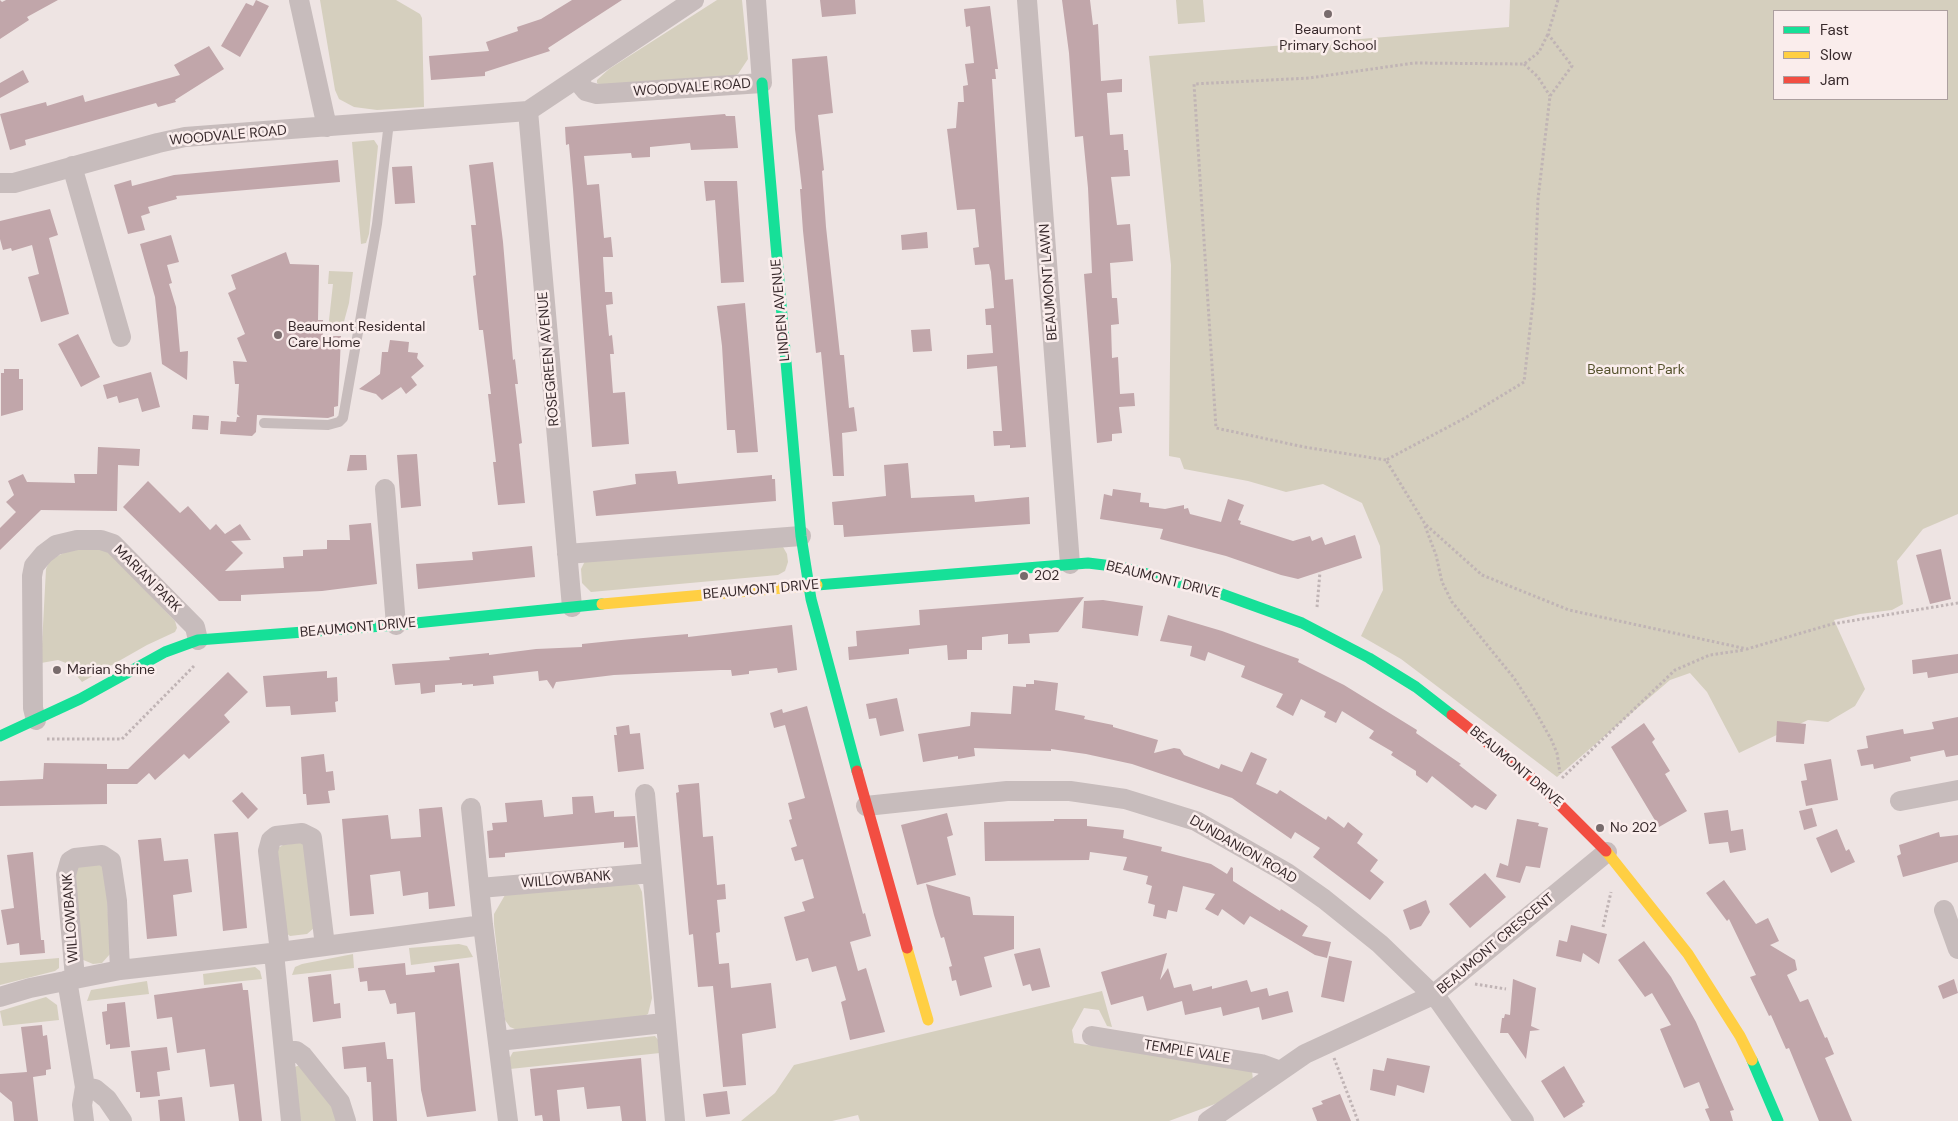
<!DOCTYPE html>
<style>
body{margin:0}
#map{position:relative;width:1958px;height:1121px;overflow:hidden;background:#eee4e3;font-family:"DM Sans",sans-serif}
canvas{display:block}
.legend{position:absolute;left:1773px;top:10px;width:175px;height:90px;box-sizing:border-box;background:#faedec;border:1px solid #ac9f9f;margin:0;padding:6px 9px;list-style:none;font-size:15px;color:#382a2c}
.legend li{display:flex;align-items:center;gap:10px;height:25px}
.legend b{width:25px;border:1px solid #ac9f9f}
</style>
<div id="map">
<canvas width="1958" height="1121"></canvas>
<ul class="legend">
<li><b style="height:6px;background:#16e098"></b>Fast</li>
<li><b style="height:6px;background:#ffcf43"></b>Slow</li>
<li><b style="height:6px;background:#f24e42"></b>Jam</li>
</ul>
</div>
<script>
const ctx = document.querySelector('canvas').getContext('2d');
ctx.lineJoin = 'round';
function fillPath(path, color) {
  ctx.fillStyle = color;
  ctx.fill(path, 'evenodd');
}
function shape(rows) {
  const path = new Path2D();
  for (const r of rows) {
    path.moveTo(r[0], r[1]);
    for (let i = 2; i < r.length; i += 2) path.lineTo(r[i], r[i + 1]);
  }
  return path;
}
function trace(path, color, width, dash) {
  ctx.strokeStyle = color;
  ctx.lineWidth = width;
  ctx.lineCap = dash ? 'butt' : 'round';
  ctx.setLineDash(dash || []);
  ctx.stroke(path);
}
function drawText(font, color, halo, rows, align = 'center') {
  ctx.font = font + ' "DM Sans",sans-serif';
  ctx.lineWidth = 5;
  ctx.setLineDash([]);
  ctx.textBaseline = 'middle';
  ctx.strokeStyle = halo;
  ctx.fillStyle = color;
  for (const [text, x, y, turn = 0] of rows) {
    ctx.save();
    ctx.translate(x, y);
    ctx.rotate((+turn || 0) * Math.PI / 180);
    ctx.textAlign = isNaN(turn) ? turn : align;
    if (halo) ctx.strokeText(text, 0, 0);
    ctx.fillText(text, 0, 0);
    ctx.restore();
  }
}
fillPath(shape([
 [320,0,396,0,420,14,422,18,424,107,377,110,354,107,339,99,335,90],
 [717,0,742,0,748,59,738,74,730,78,600,85,597,83,597,80,609,69],
 [1176,0,1203,0,1205,22,1178,24],
 [1510,0,1958,0,1958,514,1923,529,1897,561,1903,604,1892,610,1860,614,1834,620,1865,689,1855,706,1828,722,1808,720,1739,753,1707,692,1690,673,1670,680,1557,777,1401,659,1361,636,1383,590,1380,546,1362,503,1323,484,1286,492,1248,481,1184,469,1180,458,1169,456,1171,265,1149,56,1509,27],
 [1774,11,1947,11,1947,99,1774,99],
 [374,140,378,146,369,234,366,243,361,244,352,142],
 [329,271,353,272,349,303,342,329,328,329,333,284,328,284],
 [103,546,175,621,177,628,175,632,147,645,82,682,66,663,58,660,41,663,46,569,50,560,75,547],
 [783,547,787,554,788,562,785,571,778,575,591,592,582,583,581,569,585,561],
 [305,842,314,928,307,934,290,936,286,933,276,854,278,848,283,845],
 [97,864,102,866,106,875,110,954,102,963,93,964,81,959,74,877,78,867],
 [633,882,639,885,642,892,652,998,648,1014,642,1017,517,1030,510,1027,505,1020,494,924,494,914,505,895],
 [459,944,467,946,473,957,411,965,409,948],
 [353,954,354,968,292,975,295,967,302,964],
 [59,958,59,968,55,971,0,985,0,963],
 [255,967,260,971,262,979,204,985,203,974],
 [147,981,149,994,87,1001,91,990],
 [1102,991,1112,1027,1107,1026,1099,1010,1084,1008,1072,1030,1074,1043,1243,1068,1252,1071,1253,1080,1223,1101,1169,1121,860,1121,858,1115,832,1121,741,1121,775,1093,794,1065],
 [46,997,57,1005,59,1020,3,1026,0,1011],
 [655,1036,659,1041,660,1053,510,1069,509,1059,513,1052],
 [297,1066,300,1066,336,1110,339,1121,299,1121,293,1068]
]), '#d5cfbe');
fillPath(shape([
 [0,0,2,2,6,0,58,0,27,17,29,20,0,39],
 [256,0,269,6,240,57,221,46,246,3,253,6],
 [572,0,622,0,548,48,550,51,485,72,485,76,431,80,429,56,489,51,486,42,518,31,517,27,541,19],
 [820,0,855,0,856,14,822,17],
 [1062,0,1090,0,1093,25,1098,24,1101,81,1122,79,1122,92,1107,93,1110,135,1123,134,1124,150,1128,150,1130,176,1111,177,1117,225,1130,224,1133,261,1110,263,1112,298,1117,298,1119,324,1111,325,1112,358,1118,357,1120,394,1134,393,1135,406,1119,407,1122,433,1112,434,1112,441,1097,443,1084,274,1092,273,1088,188,1083,136,1075,137,1069,53],
 [990,6,998,69,995,69,996,79,992,79,1005,280,1013,279,1026,447,1010,448,1010,445,994,446,993,431,1002,431,997,366,967,369,967,355,993,353,991,325,986,325,985,309,994,308,991,272,989,264,975,265,973,248,979,247,975,209,957,210,947,129,956,128,958,102,964,102,963,86,968,85,965,64,974,63,970,26,966,27,964,9],
 [209,46,224,69,175,100,176,102,158,107,156,103,25,140,26,145,10,150,0,114,46,102,47,106,83,95,85,102,180,75,174,65],
 [827,56,833,113,818,115,824,170,822,171,826,227,840,355,844,355,849,408,854,407,857,431,842,433,844,476,833,476,821,352,816,353,803,231,800,189,802,189,795,129,792,59],
 [23,70,29,82,0,98,0,83],
 [725,114,726,116,735,116,738,148,691,150,690,143,650,147,650,157,632,158,631,153,584,156,587,185,599,184,604,238,611,237,613,257,603,257,605,292,612,292,613,304,606,305,609,336,612,335,614,354,610,354,613,393,625,392,629,444,592,447,573,189,569,144,566,145,565,127],
 [338,160,340,182,176,196,177,199,148,207,150,213,141,216,145,230,128,234,114,185,131,180,132,186,174,175],
 [493,162,503,242,513,360,515,359,518,384,515,384,522,443,519,444,525,503,498,505,493,462,496,462,488,394,491,394,483,330,479,330,473,276,476,275,471,225,476,225,469,165],
 [412,166,415,203,395,204,392,167],
 [704,181,737,181,744,282,721,283,715,200,706,201],
 [50,209,58,235,49,238,69,314,41,322,28,277,39,274,32,245,12,251,11,248,3,250,0,239,0,221],
 [927,232,928,248,902,250,901,235],
 [171,235,179,262,167,265,172,283,169,284,176,307,180,352,188,351,187,380,162,364,155,297,140,244],
 [286,252,290,264,319,265,318,320,323,320,323,336,341,336,338,406,334,407,334,416,328,418,257,415,256,432,252,436,220,434,221,421,236,422,237,417,240,417,237,414,239,384,235,384,233,361,247,362,237,338,245,334,228,293,236,289,231,275],
 [745,303,758,452,737,453,735,430,727,430,722,346,717,306],
 [930,329,932,351,913,352,911,330],
 [78,334,100,377,81,387,58,344],
 [390,340,409,342,408,352,418,353,417,358,424,366,411,377,417,385,406,394,401,387,382,400,376,394,359,389,380,374,382,352,388,352],
 [4,369,19,369,19,379,23,379,23,410,1,416,1,373,4,373],
 [151,372,160,407,142,412,138,398,119,403,117,396,107,399,103,385],
 [193,415,209,416,208,430,192,429],
 [98,447,140,449,139,466,118,465,117,511,41,510,0,550,0,528,16,512,6,502,14,495,8,481,23,474,27,482,75,483,74,474,97,474],
 [417,454,421,506,401,508,397,455],
 [350,455,366,455,367,470,347,471],
 [908,463,911,498,974,495,975,502,1029,497,1030,524,844,537,843,525,834,525,832,502,886,496,884,465],
 [676,471,678,484,772,475,772,479,775,479,776,501,596,516,593,491,636,484,635,474],
 [148,481,180,513,188,506,210,530,216,524,225,534,240,524,251,540,231,541,243,553,225,571,284,568,283,557,303,556,303,550,327,549,327,540,350,540,349,525,371,523,377,584,322,591,241,595,241,601,219,601,123,507],
 [1113,489,1141,493,1140,502,1149,503,1149,507,1165,509,1184,505,1184,509,1188,508,1190,514,1221,522,1228,499,1244,505,1238,520,1241,521,1240,524,1293,541,1310,536,1312,541,1322,537,1325,545,1355,535,1362,558,1298,579,1281,575,1226,556,1160,539,1163,529,1100,519,1104,494,1112,496],
 [532,546,535,577,418,589,416,564,473,560,472,552],
 [1941,549,1951,599,1930,604,1916,555],
 [1084,597,1058,632,1029,634,1030,643,1008,644,1008,634,982,637,982,650,967,650,967,659,948,660,947,645,909,649,909,654,849,660,848,647,857,646,856,631,920,625,919,610],
 [1103,600,1143,606,1138,636,1082,628,1084,601],
 [1168,615,1222,631,1299,659,1298,662,1344,685,1417,730,1416,733,1461,764,1459,765,1497,795,1486,810,1475,805,1472,808,1432,776,1427,783,1416,775,1416,771,1391,755,1393,752,1369,738,1374,731,1342,711,1336,723,1324,717,1326,712,1301,699,1293,716,1276,707,1283,694,1241,677,1245,666,1208,652,1205,661,1190,656,1192,646,1160,641],
 [792,625,797,670,778,673,777,668,749,671,749,674,732,676,731,670,720,670,614,675,556,682,553,689,547,680,539,681,538,671,493,676,494,684,473,686,473,684,462,685,462,683,435,685,435,692,421,694,420,683,395,685,392,664,450,660,449,657,489,653,489,655,536,649,582,647,582,644,621,640,688,634,688,637],
 [1958,654,1958,673,1928,678,1927,672,1913,674,1912,660],
 [327,671,327,678,337,677,338,701,335,702,336,712,291,715,290,706,266,707,263,676],
 [228,672,248,692,224,715,230,722,189,759,184,754,155,780,149,773,137,784,107,784,107,804,0,806,0,781,43,779,44,763,107,764,107,769,128,769],
 [1034,680,1058,683,1055,710,1085,716,1084,719,1113,725,1113,727,1158,740,1154,753,1174,748,1180,749,1184,755,1219,769,1221,764,1242,772,1251,752,1267,759,1256,784,1277,794,1280,790,1326,820,1328,816,1344,828,1348,822,1363,834,1357,843,1378,860,1370,871,1384,882,1370,900,1313,857,1320,848,1295,832,1291,839,1232,798,1132,764,1086,754,1051,749,1051,751,974,748,975,756,958,759,958,756,923,762,918,734,970,726,971,712,1011,714,1013,686,1026,687,1026,684,1034,684],
 [897,698,904,731,880,736,876,718,869,719,866,704],
 [807,706,863,914,865,913,871,936,850,942,858,971,866,968,885,1032,850,1040,841,1002,846,1000,836,966,812,972,808,958,796,961,784,917,805,911,802,902,814,898,803,859,795,861,791,848,797,846,789,820,792,819,788,803,805,798,785,725,774,728,770,713,782,709,783,713],
 [1958,717,1958,755,1946,757,1944,750,1910,757,1911,761,1874,769,1873,764,1861,766,1857,750,1868,748,1866,736,1903,729,1904,734,1934,729,1932,722],
 [1777,721,1806,724,1804,744,1776,742],
 [1644,723,1655,739,1652,742,1670,771,1665,774,1687,811,1659,827,1611,747],
 [629,725,630,734,640,733,644,769,618,772,614,735,617,735,616,727],
 [324,754,326,772,333,771,335,790,328,791,330,803,307,805,306,794,303,794,301,757],
 [1831,759,1838,800,1806,806,1801,781,1807,780,1804,764],
 [699,783,703,837,713,836,717,885,725,884,726,899,717,900,720,932,716,933,719,964,729,963,731,988,771,983,776,1028,742,1034,746,1085,723,1087,713,986,698,987,693,934,689,935,676,793,679,792,678,785],
 [242,792,258,809,248,819,232,801],
 [593,796,595,813,614,811,614,817,635,816,638,847,624,848,624,842,505,853,505,857,489,858,487,831,493,830,492,823,507,822,505,803,542,800,544,817,573,814,572,797],
 [442,807,455,906,429,909,428,892,403,896,400,871,370,875,374,914,350,916,342,819,388,815,391,839,421,837,419,809],
 [1812,808,1817,826,1804,830,1799,811],
 [1728,810,1731,831,1743,829,1746,850,1730,853,1728,842,1709,844,1704,813],
 [947,813,953,835,947,837,956,875,917,885,901,825],
 [1054,819,1087,819,1087,826,1124,830,1123,838,1162,847,1161,851,1211,864,1227,874,1231,867,1233,868,1233,881,1280,911,1281,909,1308,926,1302,936,1331,942,1327,958,1315,955,1250,916,1244,925,1222,909,1218,916,1205,909,1215,894,1183,886,1177,912,1168,910,1166,919,1153,916,1155,905,1148,903,1152,886,1146,884,1148,876,1123,870,1127,857,1090,852,1089,860,985,861,984,822,1054,821],
 [1517,819,1539,823,1538,826,1548,828,1540,868,1526,866,1520,883,1496,877,1500,863,1508,866],
 [1837,829,1846,851,1849,849,1855,862,1831,873,1816,838],
 [238,832,247,928,223,931,214,834],
 [1939,832,1940,837,1958,835,1958,862,1903,877,1897,856,1901,854,1899,845],
 [161,838,164,861,188,859,192,892,173,895,177,936,147,939,138,840],
 [33,852,41,940,44,940,45,953,20,955,19,943,7,945,1,910,14,908,7,855],
 [1485,873,1506,897,1470,928,1449,904],
 [1724,880,1756,924,1768,918,1779,941,1770,945,1795,960,1797,970,1787,975,1800,1002,1808,999,1825,1038,1827,1037,1834,1054,1825,1058,1852,1121,1819,1121,1789,1048,1786,1049,1771,1015,1769,1016,1750,977,1756,975,1729,919,1727,921,1706,893],
 [926,884,970,897,973,915,1014,916,1014,949,984,957,992,987,960,996,956,980,952,981,949,967,952,966,944,937,941,938,934,915],
 [1426,900,1430,912,1421,926,1410,930,1403,910],
 [1571,925,1607,934,1599,964,1583,953,1581,962,1556,956,1559,940,1567,942],
 [1644,941,1671,977,1696,1022,1734,1110,1730,1111,1733,1121,1710,1121,1705,1109,1709,1108,1699,1082,1684,1088,1660,1029,1671,1025,1652,993,1645,997,1618,960],
 [1040,948,1050,987,1032,991,1030,984,1023,986,1014,954],
 [1167,953,1160,980,1168,968,1174,988,1191,984,1193,991,1212,986,1212,989,1247,980,1251,992,1267,988,1269,996,1288,991,1293,1012,1262,1020,1259,1007,1223,1016,1221,1007,1185,1015,1182,1001,1147,1011,1143,996,1111,1005,1101,972],
 [1329,956,1352,961,1344,1002,1321,997],
 [405,963,406,975,435,972,434,966,459,963,476,1111,427,1117,421,1090,415,1012,397,1014,396,1003,390,1004,385,990,368,991,367,981,360,982,358,968],
 [331,974,334,1004,340,1003,341,1018,313,1022,308,977],
 [1513,979,1536,988,1531,1026,1540,1030,1530,1031,1526,1059,1508,1033,1500,1033,1502,1018,1504,1018,1505,1014,1510,1015],
 [1954,979,1958,993,1943,999,1938,986],
 [242,983,243,990,248,990,262,1121,239,1121,234,1084,210,1087,205,1049,177,1053,172,1017,157,1019,154,995],
 [125,1002,130,1047,110,1049,110,1044,106,1045,102,1012,107,1011,107,1004],
 [42,1025,43,1036,47,1035,51,1069,46,1070,46,1075,33,1077,38,1121,14,1121,12,1102,0,1092,0,1074,27,1072,21,1027],
 [385,1042,387,1059,393,1059,397,1121,373,1121,371,1082,367,1082,366,1067,344,1069,342,1047],
 [167,1047,170,1070,157,1072,160,1096,140,1098,140,1092,136,1092,131,1051],
 [641,1058,646,1121,622,1121,620,1106,587,1109,584,1087,557,1090,560,1121,543,1121,542,1115,535,1116,530,1069],
 [1387,1058,1430,1066,1424,1093,1397,1085,1395,1096,1370,1090,1373,1069,1384,1071],
 [1564,1066,1585,1102,1582,1104,1583,1106,1564,1118,1541,1081],
 [727,1091,730,1114,706,1117,703,1094],
 [1340,1094,1351,1121,1317,1121,1312,1108,1323,1104,1321,1101],
 [182,1097,185,1121,160,1121,158,1100]
]), '#c1a6aa');
trace(shape([
 [1558,0,1548,34,1572,66,1550,96,1538,199,1534,293,1524,382,1465,418,1386,460,1425,524,1482,575,1569,610,1747,649,1832,624,1958,603],
 [1524,64,1538,77,1550,96],
 [1386,460,1304,447,1216,428,1194,84,1309,78,1414,63,1524,64,1539,52,1548,34],
 [1425,526,1436,555,1442,582,1452,602,1514,678,1534,709,1551,739,1557,753,1560,773],
 [1317,607,1320,572],
 [47,739,122,739,195,665],
 [1562,778,1675,670,1710,655,1744,650],
 [1603,927,1611,892],
 [1475,984,1506,989],
 [1334,1058,1358,1121]
]), '#c0b4b5', 3, [2.5, 2.5]);
trace(shape([
 [264,423,328,425,339,422,343,418,377,224,389,122]
]), '#c7bcbc', 10);
trace(shape([
 [299,0,327,127],
 [1027,0,1070,564],
 [576,79,586,91,597,94,762,83,756,0],
 [528,111,572,607],
 [72,166,121,337],
 [0,183,14,183,158,143,185,137,528,111,694,0],
 [385,489,396,625],
 [567,554,801,536],
 [36,720,33,708,32,576,34,566,44,554,56,545,77,540,101,540,113,544,195,627,198,640],
 [645,794,675,1121],
 [1900,801,1958,790],
 [866,806,1007,791,1070,791,1125,799,1196,821,1287,873,1324,899,1380,944,1439,1001,1524,1121],
 [471,808,483,925,508,1121],
 [480,888,652,873],
 [1944,910,1958,949],
 [280,952,268,851,271,840,276,836,302,833,312,838,325,946],
 [274,953,291,1121],
 [75,978,66,875,70,861,75,858,102,855,111,861,117,901,120,970],
 [67,980,85,1087,82,1105,84,1121],
 [0,997,30,988,120,970,280,952,483,925],
 [1092,1036,1261,1064,1280,1071],
 [498,1041,664,1023],
 [285,1051,296,1051,303,1056,340,1102,346,1121],
 [85,1087,95,1089,107,1099,122,1121],
 [1208,1121,1305,1054,1433,995,1607,852]
]), '#c7bcbc', 20);
trace(shape([
 [762,83,801,536,811,599,857,771],
 [817,585,1088,563,1121,567,1219,593,1302,623,1369,658,1416,687,1452,715],
 [0,736,80,699,165,652,198,640,396,625,602,604],
 [1752,1060,1778,1121]
]), '#16e098', 11);
trace(shape([
 [602,604,817,585],
 [1606,851,1688,954,1740,1036,1752,1060],
 [907,948,928,1020]
]), '#ffcf43', 11);
trace(shape([
 [1452,715,1536,781,1606,851],
 [857,771,907,948]
]), '#f24e42', 11);
for (const [x, y, r, color] of [
 [1328,14,5,"#786b6c"],
 [278,335,5,"#786b6c"],
 [1024,576,5,"#786b6c"],
 [57,670,5,"#786b6c"],
 [1600,828,5,"#786b6c"]
]) {
  const dot = new Path2D();
  dot.arc(x, y, r, 0, 2 * Math.PI);
  ctx.fillStyle = color;
  ctx.fill(dot);
  trace(dot, '#faedec', 2);
}
drawText('14px', '#382a2c', '#faedec', [
 ["Beaumont",1328,30,"center"],
 ["Primary School",1328,46,"center"],
 ["Beaumont Residental",288,327],
 ["Care Home",288,343],
 ["202",1034,576],
 ["Marian Shrine",67,670],
 ["No 202",1610,828]
], 'left');
drawText('14px', '#382a2c', '#faedec', [
 ["WOODVALE ROAD",692,88,-4],
 ["WOODVALE ROAD",228,136,-5],
 ["BEAUMONT LAWN",1049,282,-94],
 ["LINDEN AVENUE",781,310,-95],
 ["ROSEGREEN AVENUE",549,359,-95],
 ["MARIAN PARK",147,579,45],
 ["BEAUMONT DRIVE",1163,580,14],
 ["BEAUMONT DRIVE",761,590,-5],
 ["BEAUMONT DRIVE",358,628,-5],
 ["BEAUMONT DRIVE",1516,767,40],
 ["DUNDANION ROAD",1243,850,30],
 ["WILLOWBANK",566,880,-5],
 ["WILLOWBANK",71,918,-94],
 ["BEAUMONT CRESCENT",1496,944,-40],
 ["TEMPLE VALE",1187,1052,9]
]);
drawText('14px', '#56532e', '#faedec', [
 ["Beaumont Park",1636,370]
]);
</script>
